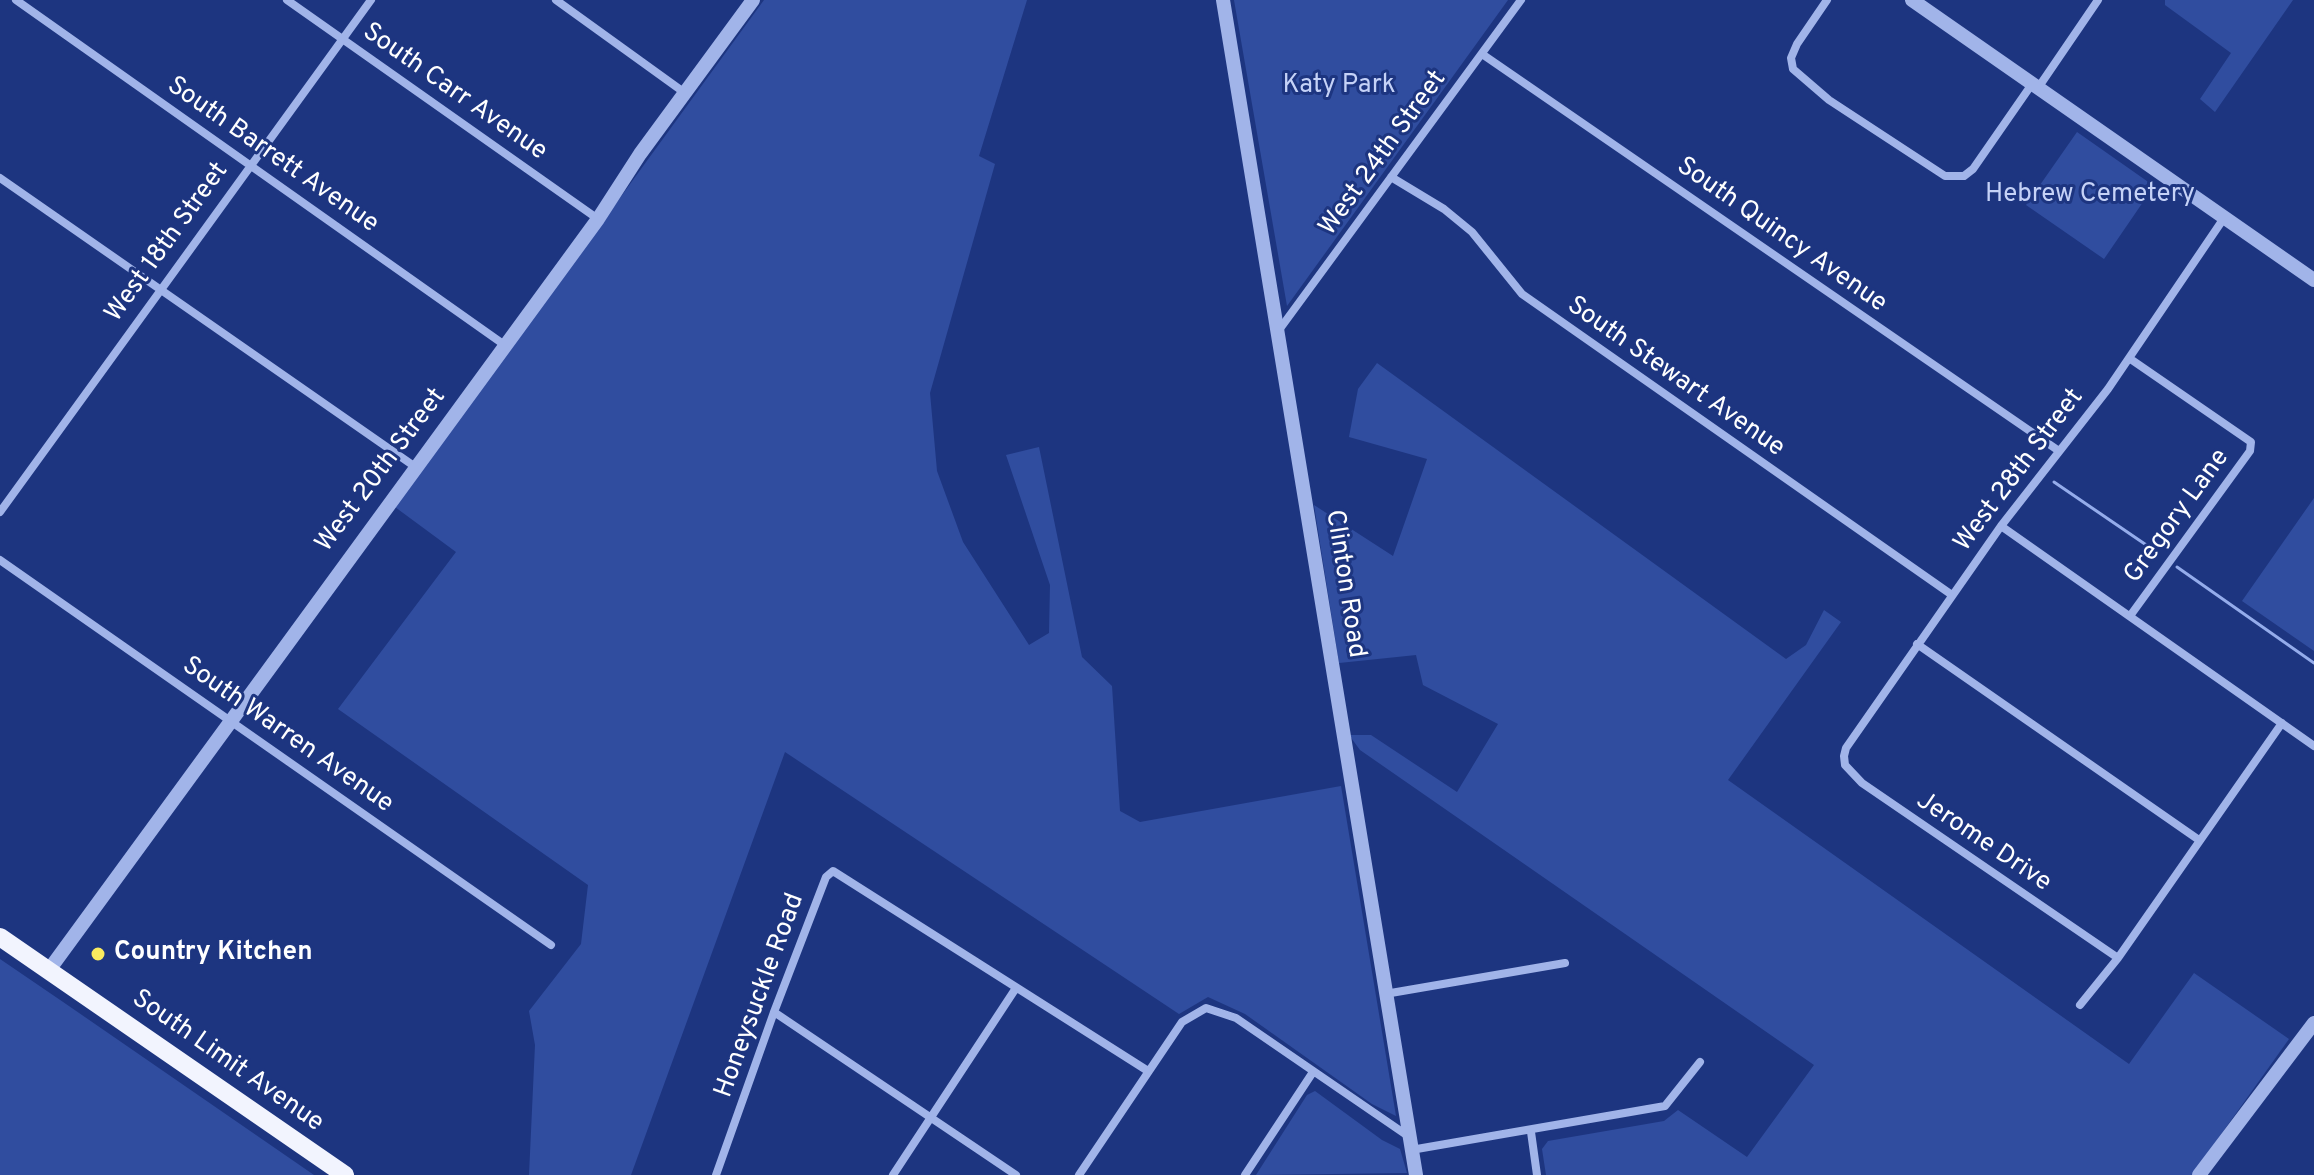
<!DOCTYPE html>
<style>
body{margin:0}
canvas{display:block;background:#1d3580}
</style>
<canvas width="2314" height="1175"></canvas>
<script>
const ctx = document.querySelector('canvas').getContext('2d');
ctx.lineJoin = 'round';
function fillPath(path, color) {
  ctx.fillStyle = color;
  ctx.fill(path, 'evenodd');
}
function shape(rows) {
  const path = new Path2D();
  for (const r of rows) {
    path.moveTo(r[0], r[1]);
    for (let i = 2; i < r.length; i += 2) path.lineTo(r[i], r[i + 1]);
  }
  return path;
}
function trace(path, color, width, dash) {
  ctx.strokeStyle = color;
  ctx.lineWidth = width;
  ctx.lineCap = dash ? 'butt' : 'round';
  ctx.setLineDash(dash || []);
  ctx.stroke(path);
}
function drawText(font, color, halo, rows, align = 'center') {
  ctx.font = font + ' Overpass,sans-serif';
  ctx.lineWidth = 6;
  ctx.setLineDash([]);
  ctx.textBaseline = 'middle';
  ctx.strokeStyle = halo;
  ctx.fillStyle = color;
  for (const [text, x, y, turn = 0] of rows) {
    ctx.save();
    ctx.translate(x, y);
    ctx.rotate((+turn || 0) * Math.PI / 180);
    ctx.textAlign = isNaN(turn) ? turn : align;
    if (halo) ctx.strokeText(text, 0, 0);
    ctx.fillText(text, 0, 0);
    ctx.restore();
  }
}
fillPath(shape([
 [764,0,1027,0,979,156,995,164,930,393,937,471,963,542,1029,645,1049,633,1050,585,1006,455,1039,447,1082,657,1112,686,1120,811,1140,822,1341,786,1396,1116,1372,1104,1245,1014,1208,997,1179,1014,785,752,631,1175,529,1175,535,1045,529,1011,581,944,588,885,338,709,456,552,395,507],
 [1234,0,1508,0,1287,306],
 [2165,0,2293,0,2215,112,2200,99,2231,53,2165,5],
 [2077,132,2154,186,2104,259,2026,205],
 [1377,363,1786,659,1806,645,1824,610,1841,622,1728,780,2129,1064,2194,973,2289,1039,2192,1175,1546,1175,1542,1149,1548,1141,1664,1121,1678,1110,1747,1157,1814,1065,1360,750,1349,735,1371,735,1457,792,1498,724,1423,685,1416,655,1339,663,1314,505,1393,556,1427,459,1349,437,1358,389],
 [2314,498,2314,651,2242,601],
 [0,959,66,1004,314,1175,0,1175],
 [1315,1091,1382,1140,1400,1149,1407,1173,1256,1175,1307,1095]
]), '#304d9f');
trace(shape([
 [2054,482,2158,553],
 [2177,567,2314,663]
]), '#94aceb', 3);
trace(shape([
 [16,0,506,346],
 [287,0,598,219],
 [556,0,685,93],
 [1827,0,1797,44,1791,58,1793,69,1829,100,1945,176,1964,176,1973,169,2032,84],
 [1482,54,2059,451],
 [2038,88,2098,0],
 [1391,177,1444,209,1472,232,1522,294,1952,595],
 [0,178,414,466],
 [1279,330,1521,0],
 [2129,358,2251,442,2250,451,2130,616],
 [0,512,371,0],
 [2001,526,2314,746],
 [0,560,551,945],
 [1917,644,2199,840],
 [2118,958,1862,783,1845,765,1844,756,1846,748,2001,526,2108,389,2224,218],
 [1385,994,1565,963],
 [2080,1005,2118,958,2282,723],
 [774,1012,1016,1175],
 [1531,1132,1537,1175],
 [1411,1150,1665,1106,1700,1062],
 [716,1175,774,1012,826,877,833,871,1148,1071],
 [893,1175,1016,988],
 [1079,1175,1182,1022,1206,1008,1236,1018,1408,1136],
 [1245,1175,1313,1072]
]), '#a1b4e9', 8);
trace(shape([
 [1223,0,1416,1175],
 [1912,0,2314,280],
 [49,970,598,219,640,154,753,0],
 [2199,1175,2314,1023]
]), '#a1b4e9', 14);
trace(shape([
 [0,937,345,1175]
]), '#f2f4fe', 18);
for (const [x, y, r, color] of [
 [98,954,8,"#f9ea5f"]
]) {
  const dot = new Path2D();
  dot.arc(x, y, r, 0, 2 * Math.PI);
  ctx.fillStyle = color;
  ctx.fill(dot);
  trace(dot, '#1d3580', 3);
}
drawText('26px', '#c5d2f7', '#1d3580', [
 ["Katy Park",1339,87],
 ["Hebrew Cemetery",2090,196]
]);
drawText('26px', '#fff', '#1d3580', [
 ["South Carr Avenue",454,93,35],
 ["West 24th Street",1384,154,-54],
 ["South Barrett Avenue",272,156,35],
 ["South Quincy Avenue",1781,236,35],
 ["West 18th Street",168,243,-54],
 ["South Stewart Avenue",1675,378,35],
 ["West 20th Street",382,471,-53],
 ["West 28th Street",2020,471,-53],
 ["Gregory Lane",2178,517,-54],
 ["Clinton Road",1344,584,81],
 ["South Warren Avenue",287,736,35],
 ["Jerome Drive",1983,843,34],
 ["Honeysuckle Road",761,996,-70],
 ["South Limit Avenue",227,1062,35]
]);
drawText('bold 26px', '#fff', '#1d3580', [
 ["Country Kitchen",114,954]
], 'left');
</script>
